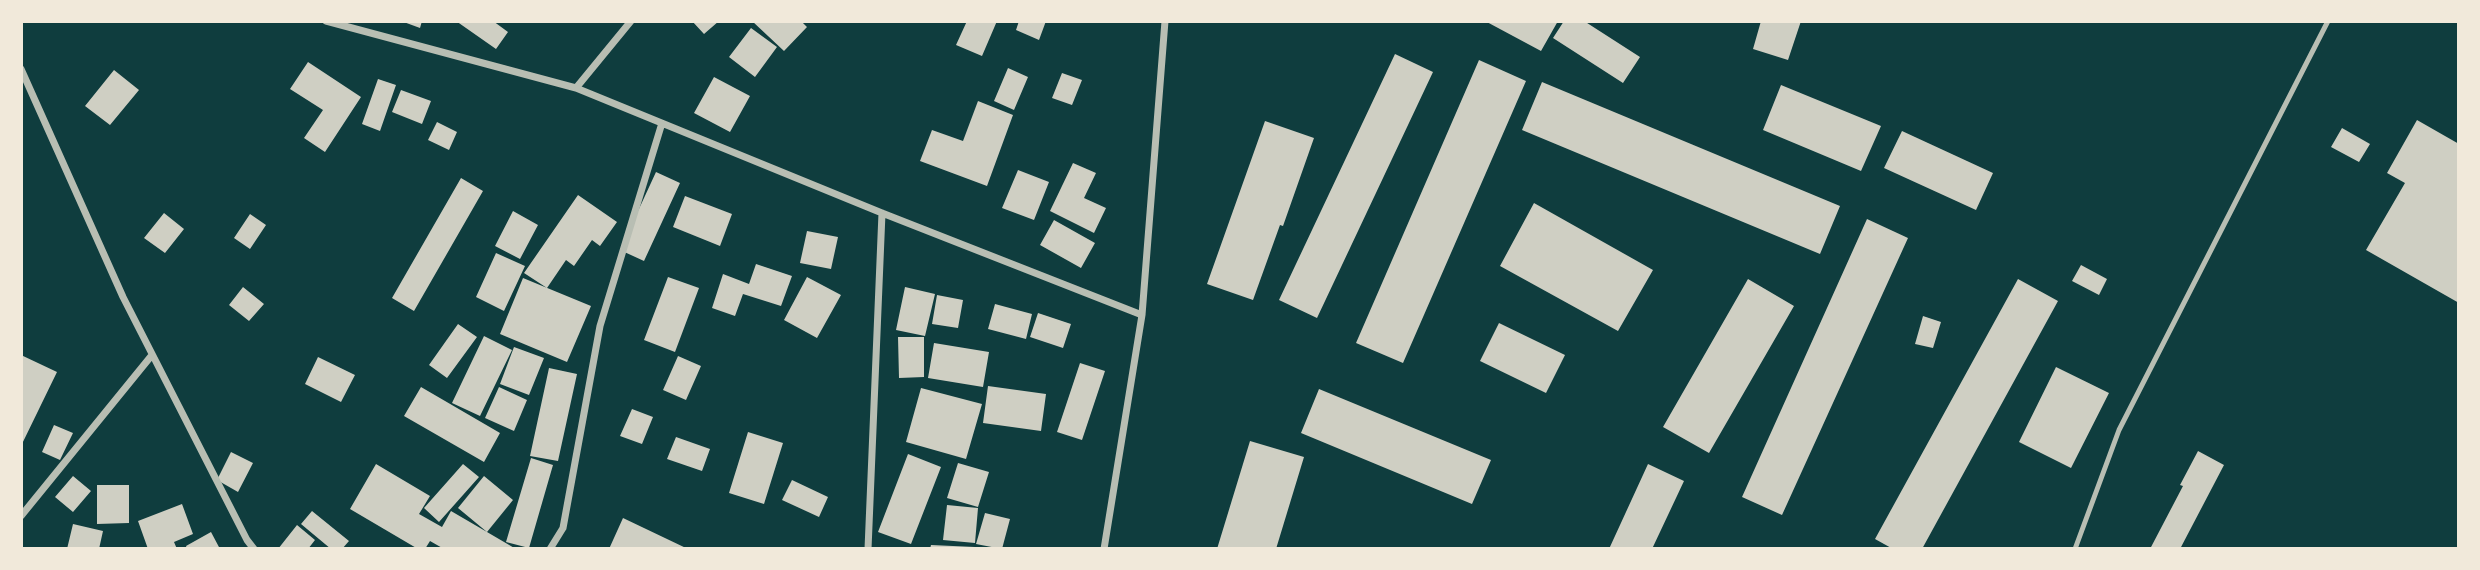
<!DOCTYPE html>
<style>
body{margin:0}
#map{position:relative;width:2480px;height:570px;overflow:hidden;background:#0f3d3e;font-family:Helvetica,sans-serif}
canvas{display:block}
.frame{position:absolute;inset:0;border:23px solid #f1e9da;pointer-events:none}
</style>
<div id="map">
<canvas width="2480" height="570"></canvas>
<div class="frame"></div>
</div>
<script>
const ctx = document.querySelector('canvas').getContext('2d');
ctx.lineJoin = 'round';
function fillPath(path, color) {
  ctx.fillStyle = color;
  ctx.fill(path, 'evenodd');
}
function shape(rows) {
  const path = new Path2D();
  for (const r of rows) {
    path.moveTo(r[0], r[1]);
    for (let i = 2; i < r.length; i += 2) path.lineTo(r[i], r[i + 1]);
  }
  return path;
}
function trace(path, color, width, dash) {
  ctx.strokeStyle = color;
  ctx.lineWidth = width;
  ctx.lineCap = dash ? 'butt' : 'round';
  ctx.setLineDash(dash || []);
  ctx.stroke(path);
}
fillPath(shape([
 [401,21,422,21,420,28],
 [456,21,493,21,508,32,496,49],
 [692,21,719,21,704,34],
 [752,21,801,21,807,27,784,51],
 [967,21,997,21,982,56,956,45],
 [1019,21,1046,21,1039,40,1016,30],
 [1485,21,1558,21,1541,51],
 [1564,21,1584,21,1640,57,1623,83,1553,38],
 [1761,21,1801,21,1788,60,1753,49],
 [751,28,777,47,755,77,729,57],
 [1395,54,1433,72,1317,318,1279,300],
 [1479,60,1526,81,1403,363,1356,343],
 [308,62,361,97,325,152,304,138,323,110,290,89],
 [1008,68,1028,77,1014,110,994,101],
 [114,70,139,90,110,125,85,106],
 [1062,73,1082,80,1072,105,1052,98],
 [714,77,750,96,730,132,694,113],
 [378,79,396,85,380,131,362,124],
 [1542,82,1840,206,1820,254,1522,130],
 [1781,85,1881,126,1861,171,1763,130],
 [401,90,431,101,422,124,392,112],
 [978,101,1013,115,987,186,920,161,932,130,963,141],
 [2417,120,2459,144,2459,303,2366,250,2405,183,2387,173],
 [1265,121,1314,138,1283,226,1280,225,1253,300,1207,284],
 [437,122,457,132,449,150,428,140],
 [2342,128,2370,144,2359,162,2331,147],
 [1902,131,1993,173,1976,210,1884,168],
 [1073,163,1096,173,1084,198,1106,208,1094,233,1050,211],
 [1018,170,1049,182,1034,220,1002,208],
 [656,172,680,183,644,261,620,250],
 [461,178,483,191,414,311,392,298],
 [578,195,617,222,600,246,592,240,574,266,566,260,547,288,524,273],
 [685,196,732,214,720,246,673,227],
 [1534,203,1653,270,1618,331,1500,266],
 [513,211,538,225,520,259,495,246],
 [164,213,184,229,165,253,144,238],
 [250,214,266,225,250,249,234,238],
 [1867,219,1908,238,1782,515,1742,497],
 [1054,220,1095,243,1081,268,1040,245],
 [807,231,838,237,831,269,800,263],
 [496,253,525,266,504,311,476,297],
 [756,264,792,276,781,306,743,294,735,316,712,308,723,274,749,284],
 [2081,265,2107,279,2099,295,2072,281],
 [668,277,699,288,675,352,644,340],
 [807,277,841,295,817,338,784,320],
 [523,278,591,306,567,362,500,334],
 [1748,279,1794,306,1709,453,1663,427],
 [2018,279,2058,301,1922,549,1893,549,1875,539],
 [243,287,264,304,249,321,229,305],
 [905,287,935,294,925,336,896,330],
 [937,295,963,300,958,328,932,324],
 [995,304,1032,314,1026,339,988,329],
 [1038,313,1071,324,1063,348,1030,337],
 [1923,316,1941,322,1933,348,1915,344],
 [1499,323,1565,355,1546,393,1480,361],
 [458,324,477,337,447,378,429,365],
 [484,336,512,350,480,416,452,403],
 [898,337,924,337,924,377,899,378],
 [934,343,989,352,983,387,928,378],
 [514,347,544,358,529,395,500,384],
 [21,355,57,372,21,446],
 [678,356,701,366,686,400,663,390],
 [318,357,355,375,341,402,305,384],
 [1080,363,1105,371,1082,440,1057,432],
 [2056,367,2109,393,2071,468,2019,442],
 [549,368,577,374,558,461,530,456],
 [988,386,1046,394,1041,431,983,423],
 [421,387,500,433,484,462,404,416],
 [499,387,527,400,514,431,485,418],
 [921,388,982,404,966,459,906,442],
 [1319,389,1491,460,1472,504,1301,433],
 [632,409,653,417,642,444,620,436],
 [54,425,73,433,60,460,42,452],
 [748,432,783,443,764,504,729,493],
 [676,437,710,449,702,471,667,459],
 [1250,441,1304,457,1276,549,1217,549],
 [2198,451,2224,465,2180,549,2150,549,2183,486,2180,485],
 [231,452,253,463,238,492,217,480],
 [908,454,941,467,911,544,878,532],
 [531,458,553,465,529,548,506,542],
 [958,463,989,472,978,507,947,498],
 [376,464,430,496,419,514,442,527,451,511,487,532,458,508,484,476,513,500,487,532,516,549,444,549,430,541,425,549,418,549,350,509],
 [463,464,479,477,439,522,424,508],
 [1648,464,1684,481,1652,549,1609,549],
 [73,476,91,491,73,512,55,497],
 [792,480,828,497,819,517,782,500],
 [97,485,129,485,129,523,97,524],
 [182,504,193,534,174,542,177,549,148,549,138,521],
 [947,505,978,508,975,543,943,540],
 [312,511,349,541,342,549,331,549,301,524],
 [985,513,1010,519,1002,549,976,544],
 [623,518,688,549,609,549],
 [73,524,103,531,99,549,67,549],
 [297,525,315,540,308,549,278,549],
 [211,532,220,549,187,549,186,546],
 [931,545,975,547,975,549,930,549]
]), '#cfcfc3');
trace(shape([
 [2075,549,2119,430,2328,21]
]), '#b8beb3', 5);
trace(shape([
 [326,21,576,88,882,213,1142,315],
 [21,69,123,297,247,540,254,549],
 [576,88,631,21],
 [21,516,152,355],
 [550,549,563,528,600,326,662,123],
 [868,549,882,213],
 [1104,549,1142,315,1165,21]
]), '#b8beb3', 7);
</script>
